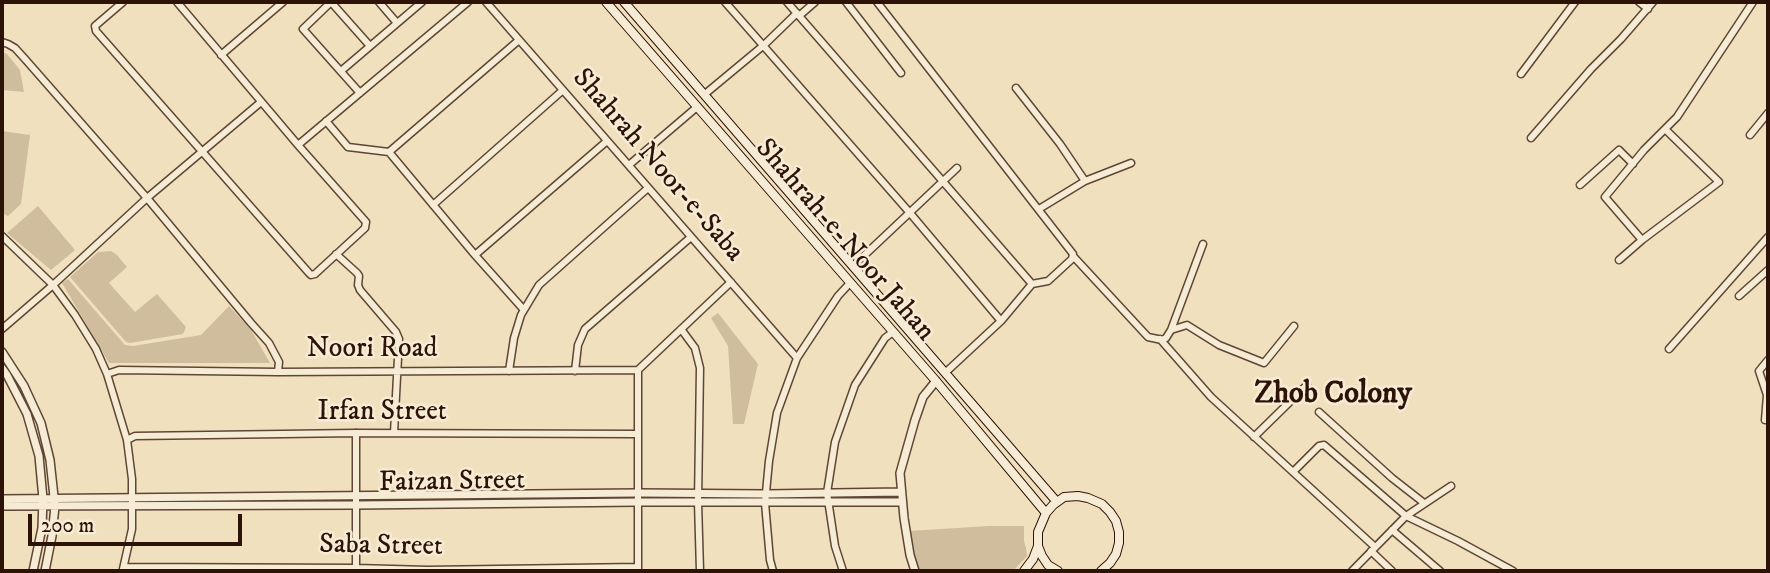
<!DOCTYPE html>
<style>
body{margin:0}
#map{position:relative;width:1770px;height:573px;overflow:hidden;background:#f1e0bd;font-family:"IM FELL DW Pica",serif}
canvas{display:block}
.frame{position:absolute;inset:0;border:4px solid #2d1207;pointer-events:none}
.scale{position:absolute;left:28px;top:514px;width:214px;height:32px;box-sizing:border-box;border:4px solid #2d1207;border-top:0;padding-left:9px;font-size:21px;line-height:24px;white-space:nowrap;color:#2d1207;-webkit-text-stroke:5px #f6ebd4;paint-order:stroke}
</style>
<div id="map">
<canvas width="1770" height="573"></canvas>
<div class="frame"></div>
<div class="scale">200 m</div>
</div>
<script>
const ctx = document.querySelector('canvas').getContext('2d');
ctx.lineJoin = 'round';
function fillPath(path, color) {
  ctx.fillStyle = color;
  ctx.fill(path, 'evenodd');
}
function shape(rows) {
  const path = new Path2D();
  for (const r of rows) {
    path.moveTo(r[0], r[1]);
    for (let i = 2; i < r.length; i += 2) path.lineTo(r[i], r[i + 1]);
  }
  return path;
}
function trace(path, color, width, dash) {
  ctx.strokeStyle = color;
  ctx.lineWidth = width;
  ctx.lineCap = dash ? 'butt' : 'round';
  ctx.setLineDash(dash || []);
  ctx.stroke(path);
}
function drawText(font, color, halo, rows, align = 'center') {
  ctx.font = font + ' "IM FELL DW Pica",serif';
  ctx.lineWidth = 5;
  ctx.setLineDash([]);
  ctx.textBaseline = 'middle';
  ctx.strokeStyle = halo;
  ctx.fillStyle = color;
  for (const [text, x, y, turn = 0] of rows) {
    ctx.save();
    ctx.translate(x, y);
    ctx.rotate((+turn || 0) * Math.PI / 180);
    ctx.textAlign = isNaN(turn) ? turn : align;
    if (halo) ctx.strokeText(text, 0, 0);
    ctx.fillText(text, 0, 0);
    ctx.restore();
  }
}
fillPath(shape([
 [2,52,7,54,20,70,24,92,2,90],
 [2,131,30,135,21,204,8,216,2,213],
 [38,206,75,250,51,270,7,233],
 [111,251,117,255,127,267,109,283,135,312,157,294,186,327,183,334,130,343,126,342,70,277,98,252],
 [68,279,125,345,133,346,201,335,229,306,251,330,270,363,109,363,62,283],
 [718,313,758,364,744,424,733,424,728,346,711,318],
 [989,526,1024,526,1024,541,1026,548,1027,556,1013,571,919,571,914,558,909,531]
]), '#d0bd9e');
const minor = shape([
 [123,2,95,26,96,31,309,273,311,275,315,274,365,228,366,222,298,145,177,2],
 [379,2,397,23],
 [486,2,797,358],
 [725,2,910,213,1001,321],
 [787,2,1032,284],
 [846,2,901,73],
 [877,2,1073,254,1072,259,1048,281,1032,284,1001,321,945,373],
 [1639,2,1648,9],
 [799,16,815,2],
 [2,42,8,44,15,48,25,59,147,198,251,323,269,343,279,362,278,372],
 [221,55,283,2],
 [341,71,422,2],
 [1521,74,1575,2],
 [1016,88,1060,144,1085,181],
 [360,93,303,29,331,2,370,46],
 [705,94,764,45,797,13],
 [326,121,348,147,389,152,475,255,524,310],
 [1750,135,1768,113],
 [1531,138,1591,69,1621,39,1653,2],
 [298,145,468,2],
 [389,152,519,40],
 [629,165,697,107],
 [1580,185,1619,150,1633,164],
 [433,205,563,90],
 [1039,209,1085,181,1131,163],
 [2,236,53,285,75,315,96,349,107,374,127,440,132,479,132,529,123,569],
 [1642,240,1605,197,1644,150,1677,117,1753,2],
 [336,254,357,273,359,276,358,285,360,290,396,332,399,339,394,433],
 [475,255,607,141],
 [1073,256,1148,337,1162,340,1166,338,1171,330,1203,244],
 [1619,260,1642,240,1719,182,1665,129],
 [853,266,957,168],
 [1739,296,1768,270],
 [2,329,53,285,147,198,261,102],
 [681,329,695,348,700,368,698,502,700,571],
 [1171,330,1187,325,1219,345,1264,363,1294,326],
 [1160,339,1211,397,1375,547],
 [1669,349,1768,237],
 [509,371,514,338,521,315,539,285,648,188],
 [575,371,578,345,585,329,691,237],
 [107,374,119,370,278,372,638,370],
 [1319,412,1392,478,1424,503],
 [1765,420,1767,395,1759,371,1768,360],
 [356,433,356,568],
 [1254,437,1307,385],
 [127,440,135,436,356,433,638,434],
 [1293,472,1319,446,1324,445,1406,516,1458,541,1513,571],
 [1392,530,1440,571],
 [1371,551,1392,571],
 [124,567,356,568,428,570,638,567],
 [638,569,638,370,731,282],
 [773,571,770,560,765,503,769,461,777,413,797,358,838,296,850,283],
 [843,571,835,546,827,493,835,442,855,385,885,338,893,332],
 [1352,571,1406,516,1451,486]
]);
const tertiary = shape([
 [2,352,24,386,41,423,50,460,55,506,52,536,45,571],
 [2,368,7,375,27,414,39,456,43,499,42,528,33,571],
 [2,499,638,493,766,494,901,492],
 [2,506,356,505,638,502,902,502],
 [915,571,910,555,904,518,900,473,915,420,923,397,936,381]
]);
const secondary = shape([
 [606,2,936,381,1046,513],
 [624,2,1057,502],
 [1024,571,1033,559,1038,546],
 [1058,571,1048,565,1042,556,1038,546,1038,532,1046,513,1053,505,1064,497,1078,496,1088,498,1102,504,1110,512,1116,521,1119,532,1119,543,1116,554,1110,563,1101,571]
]);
trace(minor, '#5e4634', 9);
trace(tertiary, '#5e4634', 10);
trace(secondary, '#2d1207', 10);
trace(minor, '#f6ebd4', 6);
trace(tertiary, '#f6ebd4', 7);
trace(secondary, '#f6ebd4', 8);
drawText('28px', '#2d1207', '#f6ebd4', [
 ["Shahrah Noor-e-Saba",657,166,49],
 ["Shahrah-e-Noor Jahan",844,241,49],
 ["Noori Road",372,350],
 ["Irfan Street",382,413],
 ["Faizan Street",452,483,-1],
 ["Saba Street",381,547,1]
]);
drawText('bold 30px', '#2d1207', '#f6ebd4', [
 ["Zhob Colony",1333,396]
]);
</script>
